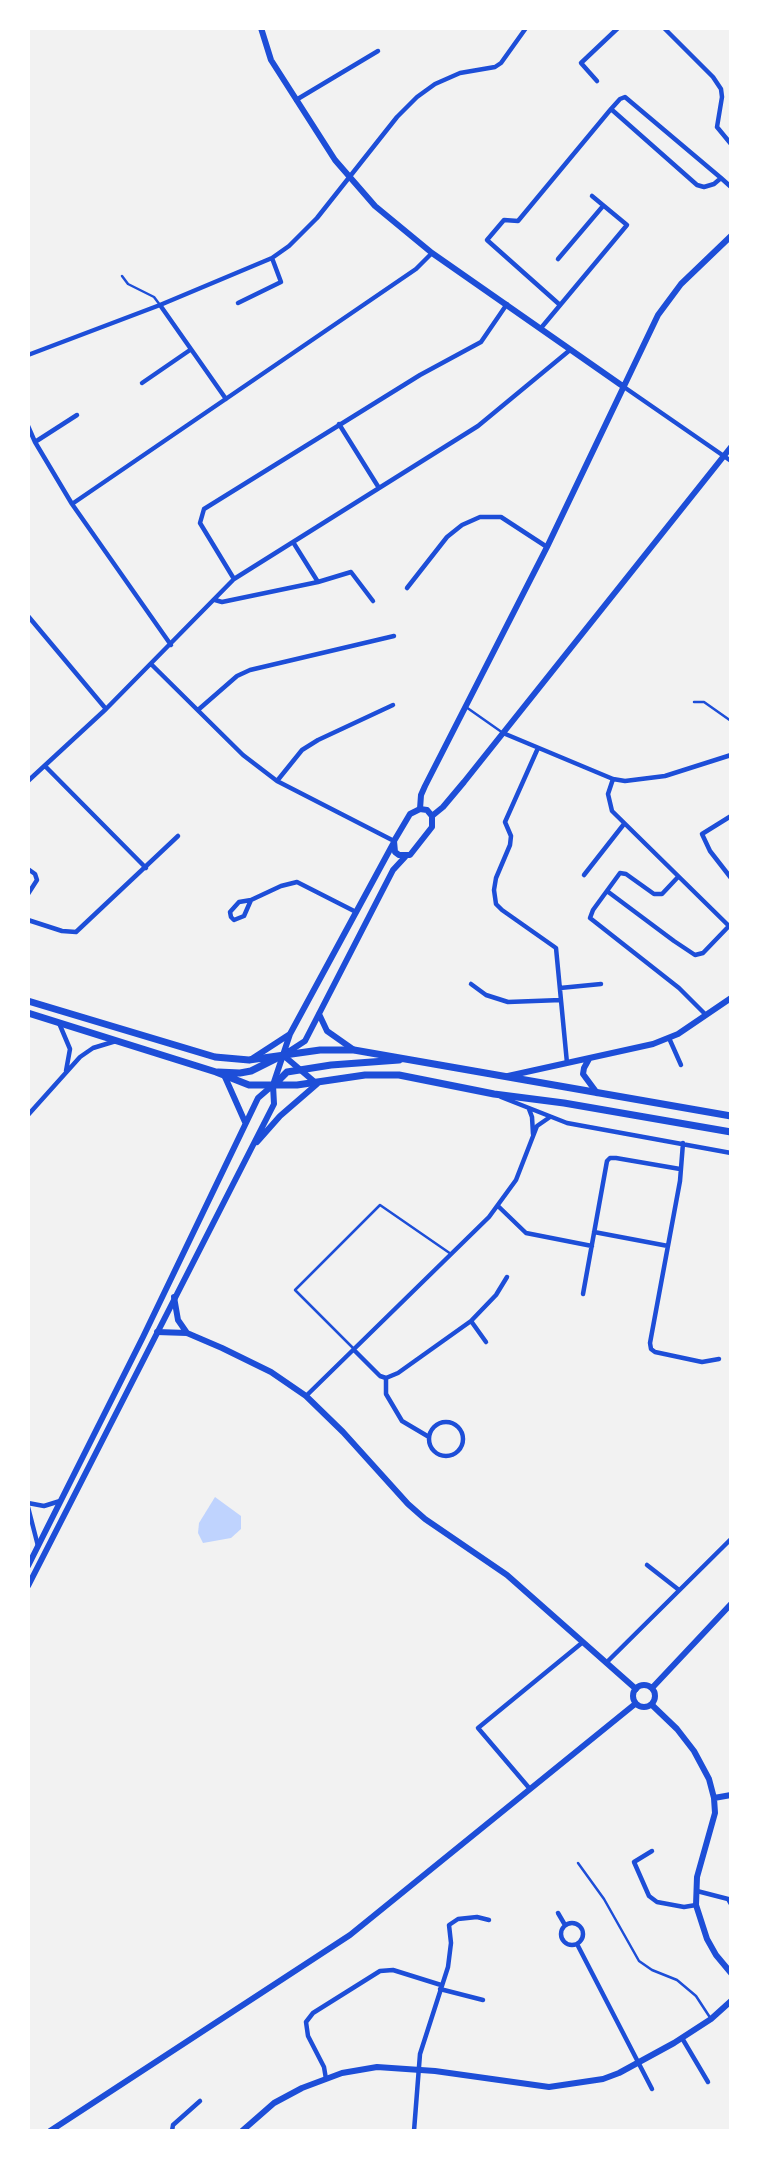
<!DOCTYPE html>
<style>
body{margin:0}
#map{position:relative;width:759px;height:2159px;overflow:hidden;background:#f2f2f2;font-family:Cabin,sans-serif}
canvas{display:block}
.frame{position:absolute;inset:0;border:30px solid #fff;pointer-events:none}
</style>
<div id="map">
<canvas width="759" height="2159"></canvas>
<div class="frame"></div>
</div>
<script>
const ctx = document.querySelector('canvas').getContext('2d');
ctx.lineJoin = 'round';
function fillPath(path, color) {
  ctx.fillStyle = color;
  ctx.fill(path, 'evenodd');
}
function shape(rows) {
  const path = new Path2D();
  for (const r of rows) {
    if (r.length === 3) {
      path.moveTo(r[0] + r[2], r[1]);
      path.arc(r[0], r[1], r[2], 0, 2 * Math.PI);
      continue;
    }
    path.moveTo(r[0], r[1]);
    for (let i = 2; i < r.length; i += 2) path.lineTo(r[i], r[i + 1]);
  }
  return path;
}
function trace(path, color, width, dash) {
  ctx.strokeStyle = color;
  ctx.lineWidth = width;
  ctx.lineCap = dash ? 'butt' : 'round';
  ctx.setLineDash(dash || []);
  ctx.stroke(path);
}
fillPath(shape([
 [215,1497,241,1516,241,1529,231,1538,203,1543,198,1533,199,1523]
]), '#bfd3fe');
trace(shape([
 [122,276,128,284,154,297,160,305],
 [694,702,704,702,731,721],
 [466,707,503,733],
 [354,1349,295,1290,380,1205,451,1254],
 [578,1863,604,1899,639,1961,652,1970,677,1980,696,1996,711,2019]
]), '#1d4ed8', 2.5);
trace(shape([
 [664,28,713,77,721,89,722,97,717,127,731,144],
 [597,81,581,63,618,28],
 [296,100,378,51],
 [611,109,620,99,625,97,721,178],
 [558,259,603,206],
 [238,303,281,282,272,258],
 [160,305,226,399],
 [560,305,487,240,504,220,518,221,611,109,697,185,704,187,714,184,721,178,731,187],
 [541,328,627,225,592,196],
 [28,355,160,305,272,258,289,246,317,218,397,117,417,97,435,84,460,73,495,67,501,63,526,28],
 [142,383,190,350],
 [624,387,731,461],
 [339,424,379,488],
 [28,426,35,442,72,504,171,645],
 [35,442,77,415],
 [72,504,416,269,432,253],
 [293,542,318,582,351,572,373,601],
 [234,579,200,523,204,509,420,375,481,342,507,304],
 [407,588,447,537,462,525,480,517,501,517,547,547],
 [215,600,222,602,318,582],
 [28,616,106,709],
 [152,665,243,755,277,781,394,841],
 [198,710,237,676,250,670,394,636],
 [503,733,613,779,625,781,665,776,731,755],
 [538,748,505,822,511,836,510,845,496,878,494,890,496,904,502,910,556,948,567,1063],
 [45,766,146,868],
 [613,779,608,794,612,811,731,928],
 [28,781,106,709,234,579,478,426,570,350],
 [277,781,302,750,318,740,393,705],
 [731,816,702,834,710,851,731,878],
 [28,869,35,874,37,880,28,894],
 [584,875,624,824],
 [678,877,662,894,654,894,626,874,620,873,593,910,590,918,679,988,706,1015],
 [607,891,674,941,695,955,703,953,729,926],
 [251,900,244,916,234,920,231,917,230,912,239,902,251,900,281,886,297,882,356,912],
 [28,920,62,931,76,932,178,836],
 [471,984,486,995,508,1002,561,1000],
 [560,988,601,984],
 [59,1023,70,1049,66,1071],
 [669,1038,681,1065],
 [501,1097,567,1123,731,1153],
 [529,1109,532,1117,533,1134],
 [28,1115,80,1057,93,1048,116,1041],
 [683,1143,680,1181,650,1343,651,1349,655,1352,702,1362,719,1359],
 [498,1206,526,1233,592,1246],
 [594,1232,668,1246],
 [583,1294,607,1161,610,1158,616,1158,680,1169],
 [471,1321,486,1342],
 [354,1350,380,1376,386,1378,398,1373,471,1321,496,1295,507,1277],
 [386,1378,386,1394,402,1421,429,1437],
 [306,1396,489,1217,516,1180,537,1126,550,1117],
 [446,1439,17],
 [28,1503,44,1506,60,1501],
 [28,1507,38,1546],
 [647,1565,679,1590],
 [607,1662,731,1539],
 [530,1789,478,1728,583,1642],
 [652,1851,634,1862,649,1896,657,1902,684,1907,696,1905],
 [697,1891,728,1899,731,1904],
 [558,1913,565,1925],
 [572,1934,11],
 [577,1944,652,2089],
 [440,1989,483,2000],
 [682,2038,708,2082],
 [326,2079,324,2067,308,2036,306,2022,313,2013,380,1971,393,1970,441,1985],
 [172,2131,173,2125,200,2101],
 [414,2131,420,2054,448,1967,451,1943,449,1925,458,1919,477,1917,489,1920]
]), '#1d4ed8', 4.5);
trace(shape([
 [261,28,271,60,335,160,375,206,432,253,624,387],
 [420,809,421,795,425,786,547,547,658,315,681,284,731,236],
 [589,1059,584,1068,583,1074,597,1093],
 [508,1076,653,1044,678,1034,731,998],
 [174,1297,178,1320,187,1333],
 [157,1332,187,1333,222,1348,271,1372,306,1396,343,1432,408,1504,425,1519,507,1575,636,1689],
 [652,1705,677,1729,694,1751,709,1779,714,1798,715,1813,697,1877,696,1905,707,1939,716,1955,731,1973],
 [714,1798,731,1795],
 [242,2131,274,2103,302,2088,342,2073,377,2067,435,2071,549,2087,603,2079,619,2073,674,2043,711,2019,731,2001]
]), '#1d4ed8', 6);
trace(shape([
 [420,809,427,810,432,816,432,827,410,855,399,855,395,852,394,841,410,814,420,809],
 [432,816,443,807,464,782,731,447],
 [319,1014,327,1031,354,1050],
 [285,1054,305,1041,393,870,405,857],
 [250,1060,290,1034],
 [225,1077,245,1122],
 [257,1142,280,1116,317,1084,283,1055],
 [28,1566,143,1337,258,1098,273,1085],
 [28,1586,274,1104,273,1085,290,1034,393,844],
 [644,1696,11],
 [652,1688,731,1604],
 [50,2131,350,1935,635,1704]
]), '#1d4ed8', 6);
trace(shape([
 [28,1001,215,1057,249,1060,320,1050,354,1050,731,1116],
 [28,1013,216,1072,249,1085,297,1085,365,1075,399,1075,494,1094,564,1103,731,1132],
 [218,1072,240,1073,251,1071,279,1057],
 [274,1085,287,1072,331,1065,399,1060]
]), '#1d4ed8', 7);
trace(shape([
 [28,30,29,28]
]), '#7290e2', 2.5);
</script>
